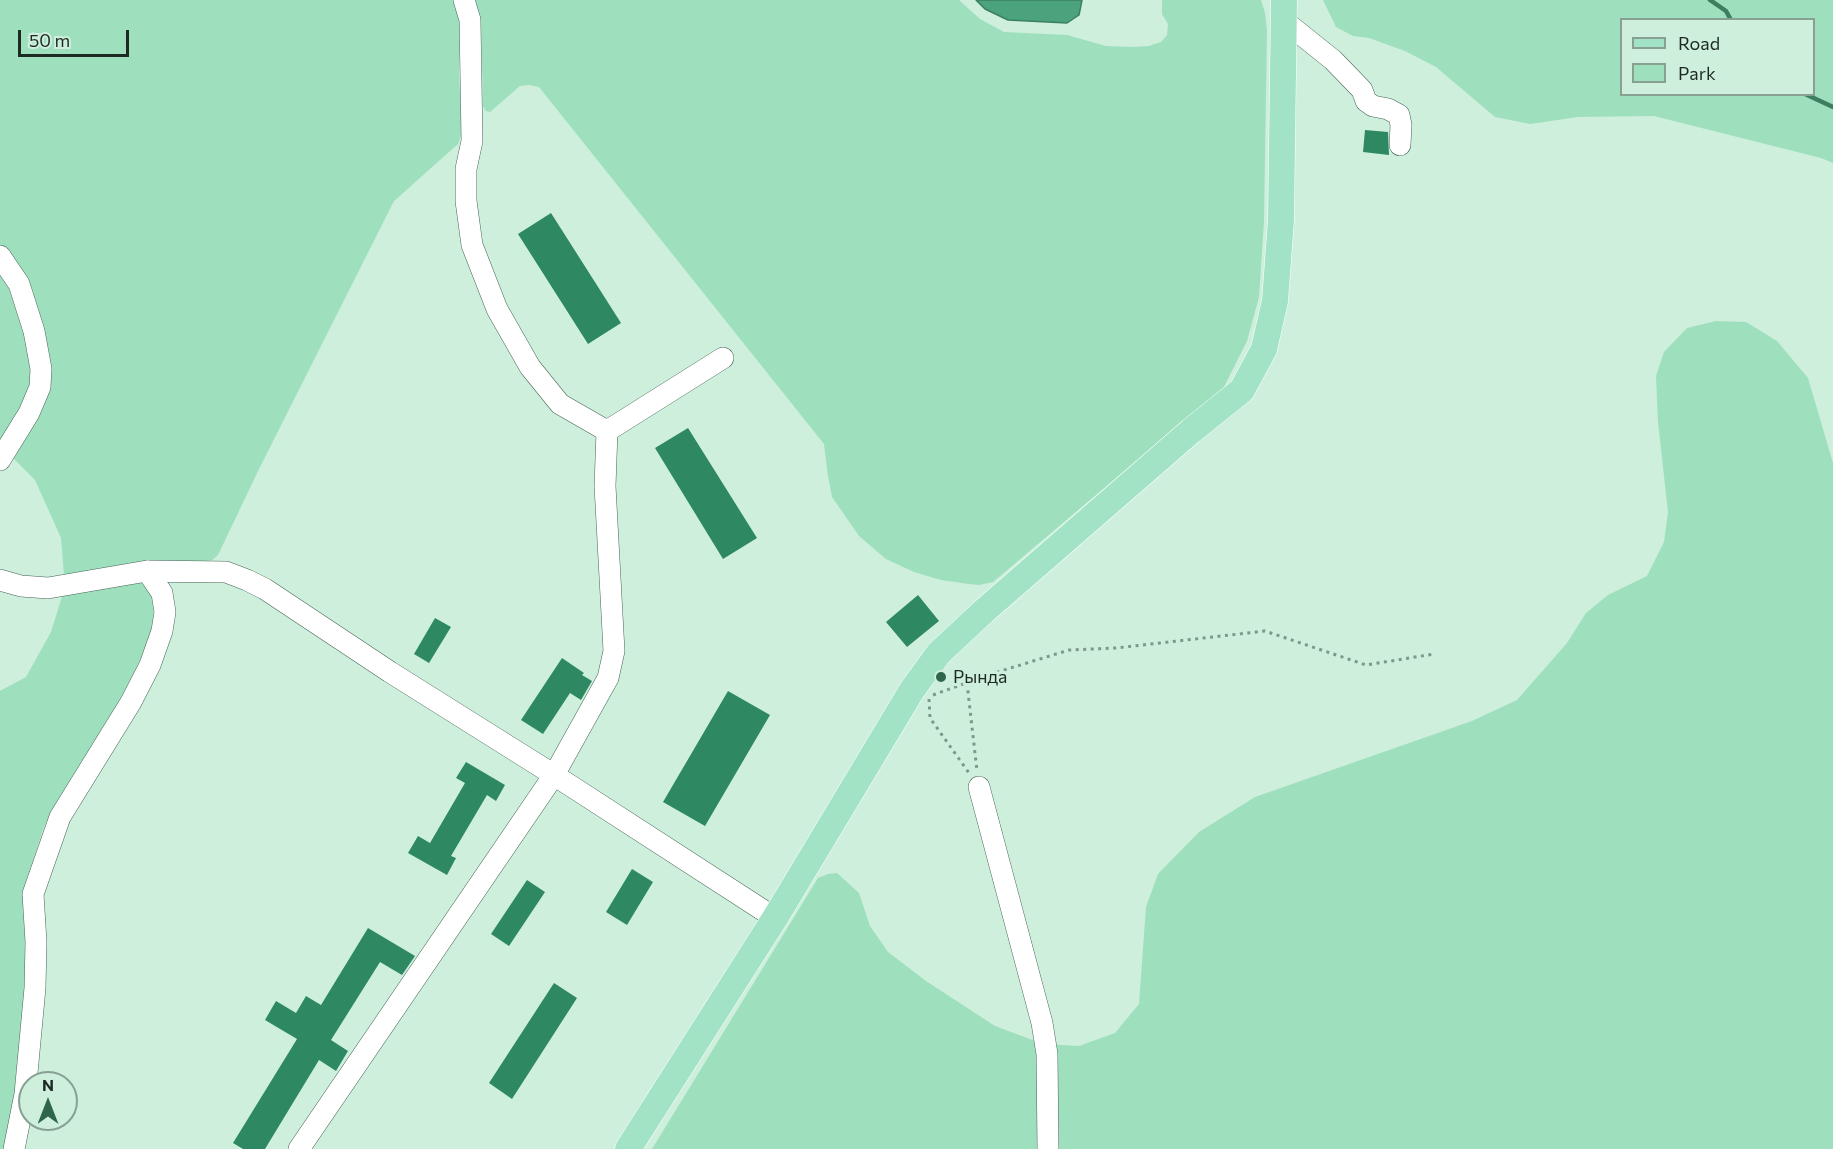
<!DOCTYPE html>
<meta charset="utf-8">
<style>
body{margin:0}
#map{position:relative;width:1833px;height:1149px;overflow:hidden;background:#cdefdc;font-family:Commissioner,sans-serif}
canvas{display:block}
.legend{position:absolute;left:1620px;top:18px;width:195px;height:78px;box-sizing:border-box;background:#cdefdc;border:2px solid #87a092;margin:0;padding:8px 10px;list-style:none;font-size:18px;color:#1d2a23}
.legend li{display:flex;align-items:center;gap:12px;height:30px}
.legend b{width:30px;border:2px solid #87a092}
.north{position:absolute;left:18px;top:1071px;width:60px;height:60px;box-sizing:border-box;background:#cdefdc;border:2px solid #87a092;border-radius:50%;rotate:0deg;font-size:16px;font-weight:700;line-height:24px;text-align:center;color:#1d2a23}
.north::after{content:'';display:block;margin:auto;width:21px;height:27px;background:#2e654b;clip-path:polygon(50% 0,100% 100%,50% 72%,0 100%)}
.scale{position:absolute;left:18px;top:30px;width:111px;height:27px;box-sizing:border-box;border:3px solid #1d2a23;border-top:0;padding-left:8px;font-size:18px;line-height:21px;white-space:nowrap;color:#1d2a23;-webkit-text-stroke:4px #cdefdc;paint-order:stroke}
</style>
<div id="map">
<canvas width="1833" height="1149"></canvas>
<ul class="legend">
<li><b style="height:8px;background:#a2e3c5"></b>Road</li>
<li><b style="height:16px;background:#9edfbe"></b>Park</li>
</ul>
<div class="north">N</div>
<div class="scale">50 m</div>
</div>
<script>
const ctx = document.querySelector('canvas').getContext('2d');
ctx.lineJoin = 'round';
function fillPath(path, color) {
  ctx.fillStyle = color;
  ctx.fill(path, 'evenodd');
}
function shape(rows) {
  const path = new Path2D();
  for (const r of rows) {
    path.moveTo(r[0], r[1]);
    for (let i = 2; i < r.length; i += 2) path.lineTo(r[i], r[i + 1]);
  }
  return path;
}
function trace(path, color, width, dash) {
  ctx.strokeStyle = color;
  ctx.lineWidth = width;
  ctx.lineCap = dash ? 'butt' : 'round';
  ctx.setLineDash(dash || []);
  ctx.stroke(path);
}
function drawText(font, color, halo, rows, align = 'center') {
  ctx.font = font + ' Commissioner,sans-serif';
  ctx.lineWidth = 6;
  ctx.setLineDash([]);
  ctx.textBaseline = 'middle';
  ctx.strokeStyle = halo;
  ctx.fillStyle = color;
  for (const [text, x, y, turn = 0] of rows) {
    ctx.save();
    ctx.translate(x, y);
    ctx.rotate((+turn || 0) * Math.PI / 180);
    ctx.textAlign = isNaN(turn) ? turn : align;
    if (halo) ctx.strokeText(text, 0, 0);
    ctx.fillText(text, 0, 0);
    ctx.restore();
  }
}
fillPath(shape([
 [0,0,454,0,460,22,459,74,462,133,458,144,394,201,259,469,218,555,212,560,204,562,146,563,152,595,154,622,143,654,123,694,53,810,44,827,23,890,26,942,25,986,16,1092,4,1149,0,1149,0,691,26,677,51,632,65,587,61,538,35,480,0,445],
 [475,0,959,0,980,19,1004,32,1067,35,1106,46,1132,47,1149,46,1161,42,1167,35,1168,24,1162,14,1162,0,1261,0,1265,13,1267,30,1264,221,1259,297,1247,341,1224,387,993,582,979,585,969,584,941,580,914,572,886,559,859,536,832,497,828,476,824,444,539,87,529,85,520,86,490,112,486,111,483,106,481,20],
 [1323,0,1833,0,1833,163,1821,158,1654,116,1578,117,1530,124,1495,117,1436,67,1405,51,1369,38,1353,36,1336,27],
 [1622,20,1814,20,1814,94,1622,94],
 [1716,321,1746,322,1777,341,1808,378,1833,463,1833,1149,652,1149,818,878,828,874,837,873,859,893,870,926,888,952,926,981,995,1026,1043,1044,1079,1046,1115,1033,1139,1004,1146,907,1158,874,1199,832,1255,797,1472,721,1517,700,1567,643,1586,613,1608,595,1647,576,1664,542,1668,512,1658,422,1656,376,1664,352,1687,328]
]), '#9edfbe');
const water = shape([
 [976,0,1082,0,1079,15,1067,23,1008,20,985,9,976,0]
]);
fillPath(water, '#4aa37a');
trace(water, '#3c7f60', 1.5);
trace(shape([
 [1710,0,1726,11,1731,20],
 [1805,94,1833,107]
]), '#3c7f60', 4.5);
fillPath(shape([
 [1365,130,1388,132,1389,155,1363,152],
 [551,213,621,323,588,344,518,234],
 [688,428,757,538,723,559,655,448],
 [918,595,939,621,907,647,886,622],
 [435,618,451,627,429,663,414,654],
 [562,658,584,673,582,675,592,681,581,700,570,693,543,734,521,720],
 [728,691,770,715,705,826,663,802],
 [466,762,505,785,496,801,487,795,451,856,456,858,447,875,408,853,418,836,430,843,465,783,456,778],
 [632,869,653,882,627,925,606,912],
 [527,880,545,892,509,946,491,934],
 [368,928,415,956,402,975,380,962,331,1040,348,1051,336,1071,319,1060,265,1149,243,1149,233,1143,297,1039,265,1020,276,1001,296,1013,306,996,321,1005],
 [554,983,577,998,512,1099,489,1083]
]), '#2e8962');
const minor = shape([
 [464,0,470,20,472,141,466,169,466,201,472,245,497,309,530,367,560,404,607,431],
 [1283,20,1333,60,1362,90,1366,101,1373,106,1388,109,1399,115,1401,125,1400,145],
 [0,256,19,284,34,331,41,369,40,387,29,413,0,460],
 [147,571,226,572,247,580,265,589,390,672,554,775,775,918],
 [0,580,21,586,48,588,147,571,162,593,165,612,162,631,150,665,131,702,60,817,33,894,36,942,35,988,25,1094,14,1149],
 [979,787,1042,1023,1047,1054,1048,1149],
 [299,1149,554,775,608,678,614,651,605,486,607,431,723,358]
]);
const major = shape([
 [628,1149,775,918,912,690,939,653,984,611,1191,431,1242,390,1264,349,1275,301,1281,220,1284,0]
]);
trace(minor, '#466455', 22);
trace(major, '#fff', 27);
trace(shape([
 [967,683,977,771],
 [933,695,988,675,1069,650,1116,648,1265,631,1366,665,1434,654],
 [929,699,930,718,969,773]
]), '#7e9789', 3, [3, 4.5]);
trace(minor, '#fff', 21);
trace(major, '#a2e3c5', 26);
for (const [x, y, r, color] of [
 [941,677,6,"#2e654b"]
]) {
  const dot = new Path2D();
  dot.arc(x, y, r, 0, 2 * Math.PI);
  ctx.fillStyle = color;
  ctx.fill(dot);
  trace(dot, '#cdefdc', 2);
}
drawText('18px', '#1d2a23', '#cdefdc', [
 ["Рында",953,677]
], 'left');
</script>
